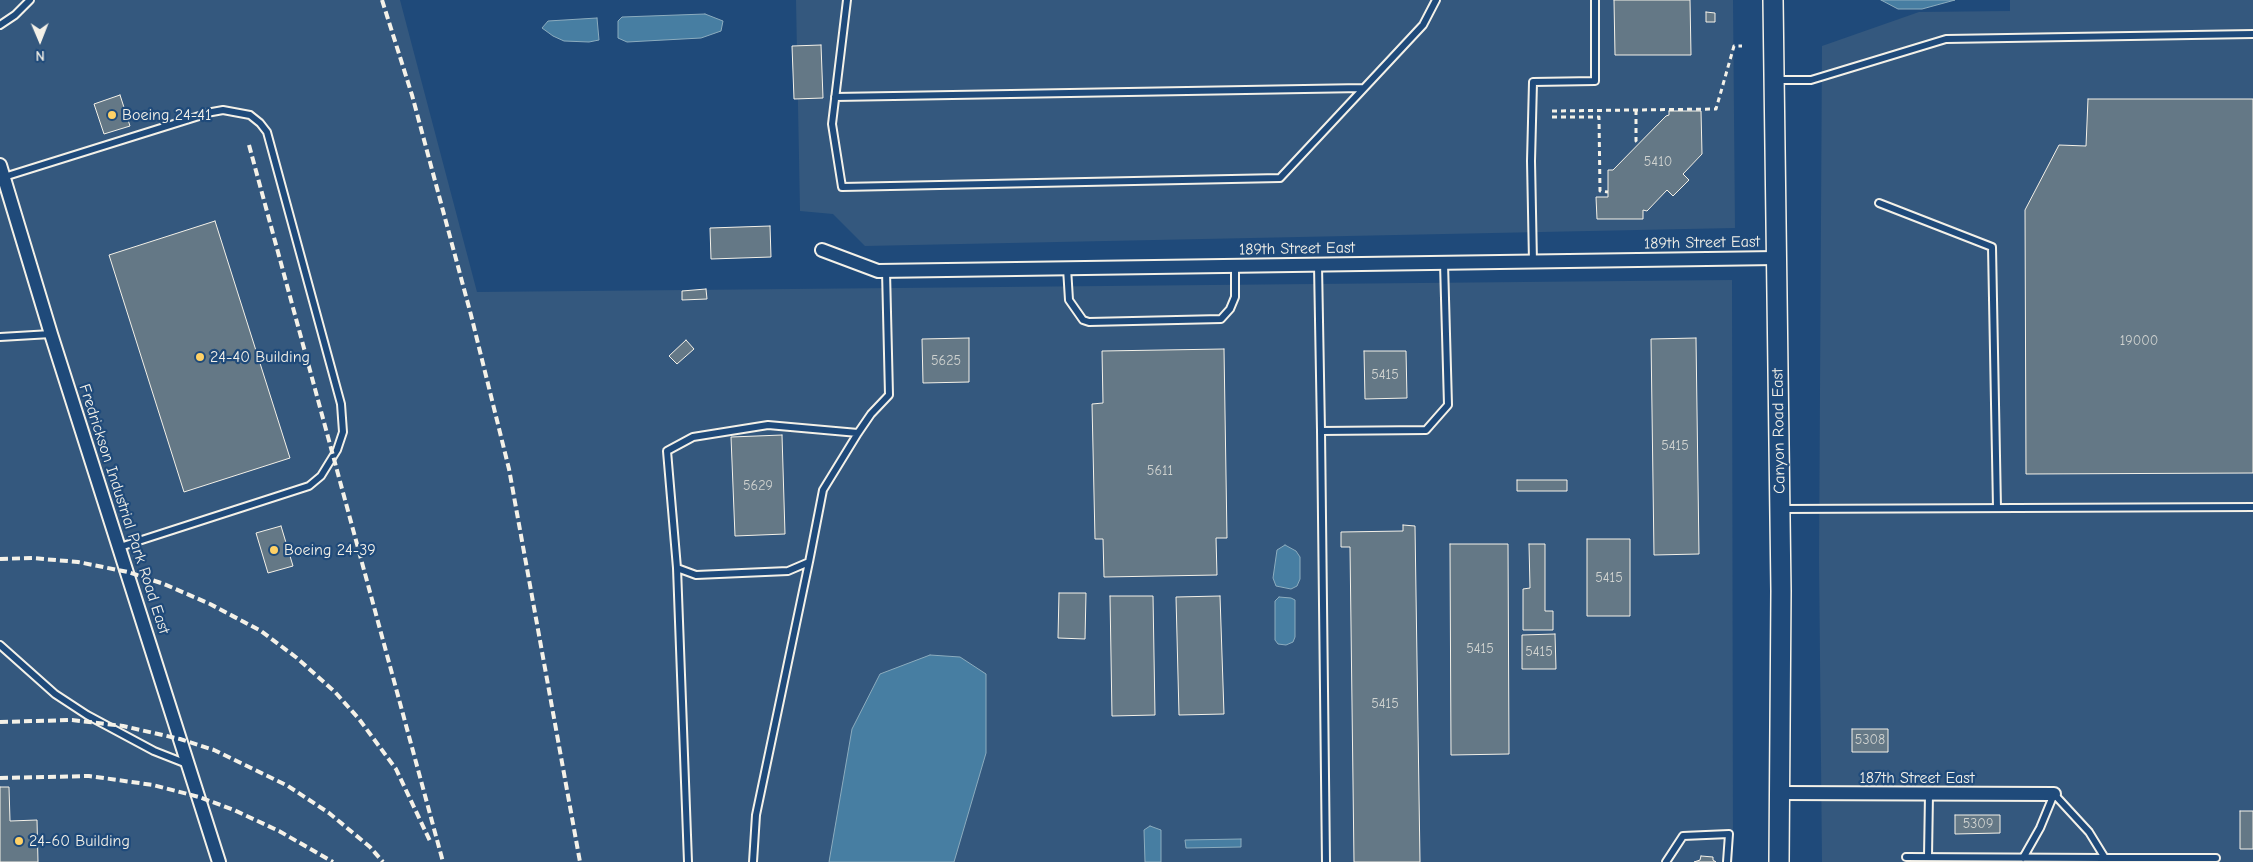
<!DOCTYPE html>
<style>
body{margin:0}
#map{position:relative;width:2253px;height:862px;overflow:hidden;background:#1f4a7a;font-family:"Comic Neue",sans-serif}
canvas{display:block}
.north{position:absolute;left:15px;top:15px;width:50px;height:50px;-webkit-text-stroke:4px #1f4a7a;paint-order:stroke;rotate:179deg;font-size:14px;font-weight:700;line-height:20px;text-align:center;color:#f4f1e8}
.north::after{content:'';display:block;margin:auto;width:18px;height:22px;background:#f4f1e8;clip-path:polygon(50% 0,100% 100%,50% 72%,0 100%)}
</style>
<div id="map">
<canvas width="2253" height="862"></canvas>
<div class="north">N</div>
</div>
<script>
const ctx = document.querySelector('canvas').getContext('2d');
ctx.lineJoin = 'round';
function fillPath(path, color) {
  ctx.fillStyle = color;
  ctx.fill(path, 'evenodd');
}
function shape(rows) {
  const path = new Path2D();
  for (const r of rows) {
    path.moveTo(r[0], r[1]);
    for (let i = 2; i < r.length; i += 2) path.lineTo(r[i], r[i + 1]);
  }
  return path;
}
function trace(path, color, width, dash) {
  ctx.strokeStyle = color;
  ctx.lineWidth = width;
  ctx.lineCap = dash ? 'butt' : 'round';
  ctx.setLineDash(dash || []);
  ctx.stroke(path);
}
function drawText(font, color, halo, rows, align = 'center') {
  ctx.font = font + ' "Comic Neue",sans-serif';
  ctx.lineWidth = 4.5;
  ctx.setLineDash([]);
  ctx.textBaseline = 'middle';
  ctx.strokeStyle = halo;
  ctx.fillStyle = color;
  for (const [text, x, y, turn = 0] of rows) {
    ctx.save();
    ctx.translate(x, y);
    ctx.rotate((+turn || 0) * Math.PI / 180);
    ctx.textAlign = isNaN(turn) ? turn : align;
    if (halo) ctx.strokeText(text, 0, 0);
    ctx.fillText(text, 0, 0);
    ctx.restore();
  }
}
fillPath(shape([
 [0,0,400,0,477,292,1732,280,1733,862,0,862],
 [796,0,1733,0,1735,228,865,246,833,214,800,211],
 [2010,0,2253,0,2253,862,1822,862,1819,559,1822,46,1919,12,2010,11]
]), '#34587e');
const water = shape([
 [1881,0,1955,0,1922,9,1898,9,1881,0],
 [705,14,723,21,721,31,701,38,627,42,618,38,618,21,622,17,705,14],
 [597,18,599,40,589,42,564,41,553,36,542,28,548,21,597,18],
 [1285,545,1296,551,1300,557,1300,579,1297,586,1291,589,1276,586,1273,578,1277,550,1285,545],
 [1279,597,1291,598,1295,600,1295,637,1293,642,1286,645,1278,644,1275,640,1275,601,1279,597],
 [930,655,960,657,986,674,986,753,954,862,829,862,852,729,880,674,930,655],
 [1150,826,1161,830,1161,862,1145,862,1144,830,1150,826],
 [1241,839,1241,847,1186,848,1185,840,1241,839]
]);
fillPath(water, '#477ea2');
trace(water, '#8cacbe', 1);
const building = shape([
 [1614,0,1690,0,1691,55,1615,55,1614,0],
 [1706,12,1715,13,1715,22,1706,22,1706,12],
 [821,45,823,98,794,99,792,46,821,45],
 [120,95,130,126,104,134,94,104,120,95],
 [2088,99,2253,99,2253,473,2026,474,2025,210,2059,145,2086,146,2088,99],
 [1669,111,1701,111,1702,154,1683,174,1689,180,1673,196,1667,190,1647,211,1643,210,1643,219,1597,219,1596,197,1608,197,1608,170,1613,170,1666,116,1669,115,1669,111],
 [215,221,290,458,184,492,109,255,215,221],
 [770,226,771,257,711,259,710,228,770,226],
 [706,289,707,299,682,300,682,291,706,289],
 [969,338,969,382,923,383,922,339,969,338],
 [1696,338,1699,554,1654,555,1651,339,1696,338],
 [686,340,694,349,677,364,669,356,686,340],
 [1224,349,1227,538,1216,538,1217,575,1104,577,1103,539,1095,539,1092,404,1103,403,1102,351,1224,349],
 [1364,351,1406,351,1407,398,1365,399,1364,351],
 [782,435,785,534,735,536,731,437,782,435],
 [1517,480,1567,480,1567,491,1517,491,1517,480],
 [1403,525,1415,526,1420,862,1354,862,1350,547,1341,547,1341,532,1403,531,1403,525],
 [281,526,293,566,268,573,256,533,281,526],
 [1587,539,1630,539,1630,616,1587,616,1587,539],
 [1450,544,1508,544,1509,754,1451,755,1450,544],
 [1529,544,1545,544,1545,611,1553,611,1553,630,1523,630,1523,589,1530,588,1529,544],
 [1059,593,1086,593,1085,639,1058,638,1059,593],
 [1110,596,1153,596,1155,715,1112,716,1110,596],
 [1220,596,1224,714,1179,715,1176,597,1220,596],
 [1555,634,1556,669,1522,669,1522,635,1555,634],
 [1852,729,1888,729,1888,752,1852,752,1852,729],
 [0,787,9,787,10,821,37,820,38,862,0,862,0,787],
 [2240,811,2253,811,2253,849,2240,849,2240,811],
 [1955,815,2000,815,2000,833,1955,834,1955,815],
 [1701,856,1713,857,1713,860,1716,862,1694,862,1700,860,1701,856]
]);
fillPath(building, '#647886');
trace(building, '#f4f1e8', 1);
const service = shape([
 [847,0,832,124,842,187,1280,178,1423,25,1436,0],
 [0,25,15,15,30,0],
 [1775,80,1811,80,1946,39,2253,34],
 [835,97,1363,88],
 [4,177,212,112,223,110,250,115,260,123,267,132,341,404,343,432,337,450,321,476,309,486,120,547],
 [1879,203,1992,247,1997,508],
 [1533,262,1531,161,1533,82,1595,81,1595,0],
 [1318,265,1321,431,1426,430,1448,405,1444,263],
 [1067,268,1069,300,1083,320,1089,322,1221,319,1230,309,1235,297,1235,266],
 [0,337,51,334],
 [1321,431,1326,862],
 [858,433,768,425,693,437,667,451,677,568,696,575,788,571,809,562,823,490,858,433,871,414,889,395,886,271],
 [1781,509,2253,507],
 [677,568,688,862],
 [0,645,55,694,87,715,154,751,187,764],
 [1906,857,2105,858],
 [1928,857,1929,794],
 [2023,858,2040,828,2054,794,2089,832,2105,858,2216,858],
 [753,862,756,815,809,562],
 [1666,862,1683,836,1729,834,1727,862]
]);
const minor = shape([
 [0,165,51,334,219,862],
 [822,250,878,271,1776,258],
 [1780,793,2054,794]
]);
const secondary = shape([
 [1773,0,1781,591,1779,862]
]);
trace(service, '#f4f1e8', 10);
trace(minor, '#f4f1e8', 16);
trace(secondary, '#f4f1e8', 22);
trace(shape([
 [1636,110,1636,141,1639,144],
 [1552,111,1716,109,1734,46,1742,46],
 [1552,117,1599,117,1600,191,1608,192]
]), '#f4f1e8', 3, [5, 4]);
trace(service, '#1f4a7a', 6);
trace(minor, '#1f4a7a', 12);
trace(secondary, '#1f4a7a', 19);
trace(shape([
 [382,0,412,95,471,315,509,469,580,862],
 [249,145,443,862],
 [0,559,32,558,78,562,128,572,164,584,210,604,261,631,297,658,335,692,359,719,396,769,430,841],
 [0,722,72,720,123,726,180,739,214,750,288,786,329,813,370,847,383,862],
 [0,778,89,776,153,785,199,797,234,810,279,831,333,862]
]), '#f4f1e8', 4, [8, 4]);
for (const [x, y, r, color] of [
 [112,115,5,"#ffd166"],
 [200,357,5,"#ffd166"],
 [274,550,5,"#ffd166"],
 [19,841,5,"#ffd166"]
]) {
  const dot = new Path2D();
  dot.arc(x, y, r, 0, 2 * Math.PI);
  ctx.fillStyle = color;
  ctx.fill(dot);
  trace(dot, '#1f4a7a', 2);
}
drawText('14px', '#d0d3d0', null, [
 ["5410",1658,162],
 ["19000",2139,341],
 ["5625",946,361],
 ["5415",1385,375],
 ["5415",1675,446],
 ["5611",1160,471],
 ["5629",758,486],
 ["5415",1609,578],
 ["5415",1480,649],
 ["5415",1539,652],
 ["5415",1385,704],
 ["5308",1870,740],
 ["5309",1978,824]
]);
drawText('16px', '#f4f1e8', '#1f4a7a', [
 ["Boeing 24-41",122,115],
 ["24-40 Building",210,357],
 ["Boeing 24-39",284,550],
 ["24-60 Building",29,841]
], 'left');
drawText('16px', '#f4f1e8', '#1f4a7a', [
 ["189th Street East",1702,243,-1],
 ["189th Street East",1297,249,-1],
 ["Canyon Road East",1779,431,-91],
 ["Fredrickson Industrial Park Road East",124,509,72],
 ["187th Street East",1917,778]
]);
</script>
